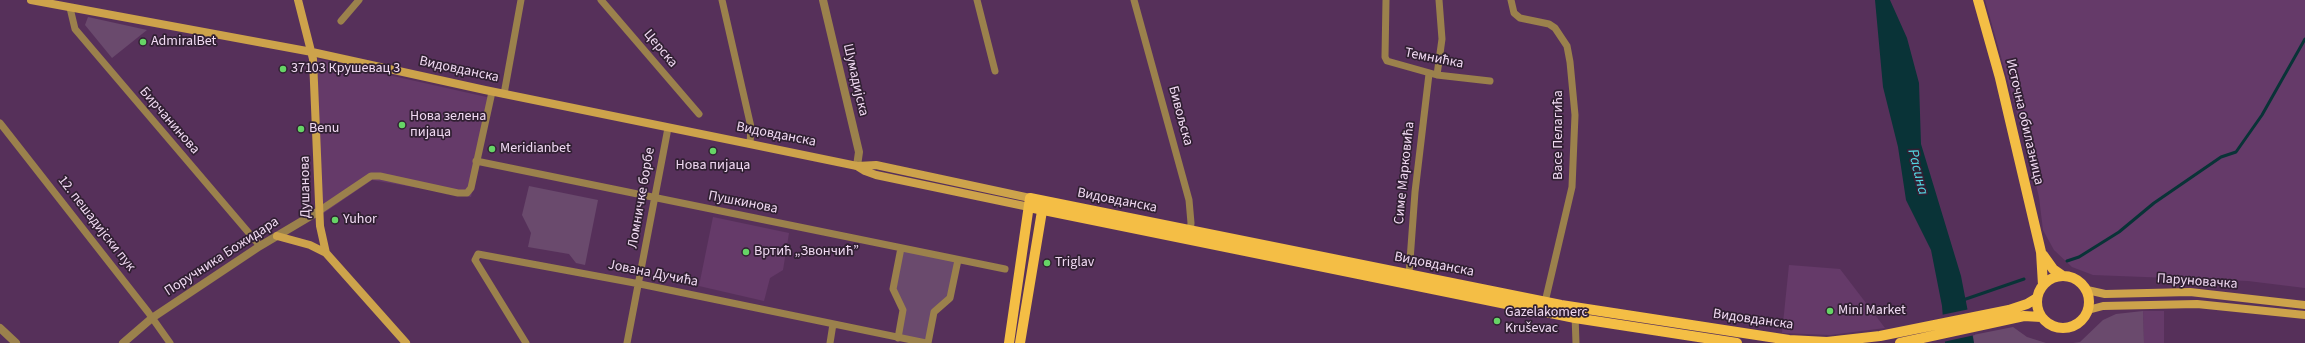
<!DOCTYPE html>
<meta charset="utf-8">
<style>
body{margin:0}
canvas{display:block;background:#56305a}
</style>
<canvas width="2305" height="343"></canvas>
<script>
const ctx = document.querySelector('canvas').getContext('2d');
ctx.lineJoin = 'round';
function fillPath(path, color) {
  ctx.fillStyle = color;
  ctx.fill(path, 'evenodd');
}
function shape(rows) {
  const path = new Path2D();
  for (const r of rows) {
    if (r.length === 3) {
      path.moveTo(r[0] + r[2], r[1]);
      path.arc(r[0], r[1], r[2], 0, 2 * Math.PI);
      continue;
    }
    path.moveTo(r[0], r[1]);
    for (let i = 2; i < r.length; i += 2) path.lineTo(r[i], r[i + 1]);
  }
  return path;
}
function trace(path, color, width, dash) {
  ctx.strokeStyle = color;
  ctx.lineWidth = width;
  ctx.lineCap = dash ? 'butt' : 'round';
  ctx.setLineDash(dash || []);
  ctx.stroke(path);
}
function drawText(font, color, halo, rows, align = 'center') {
  ctx.font = font + ' "Source Sans 3",sans-serif';
  ctx.lineWidth = 3.5;
  ctx.setLineDash([]);
  ctx.textBaseline = 'middle';
  ctx.strokeStyle = halo;
  ctx.fillStyle = color;
  for (const [text, x, y, turn = 0] of rows) {
    ctx.save();
    ctx.translate(x, y);
    ctx.rotate((+turn || 0) * Math.PI / 180);
    ctx.textAlign = isNaN(turn) ? turn : align;
    if (halo) ctx.strokeText(text, 0, 0);
    ctx.fillText(text, 0, 0);
    ctx.restore();
  }
}
fillPath(shape([
 [1985,0,2305,0,2305,288,2248,281,2093,275,2072,267,2054,250,2043,230,2039,197,2029,156],
 [317,59,491,98,471,197,372,180,321,215],
 [713,217,789,233,783,270,770,278,764,301,699,286],
 [1789,265,1840,269,1885,328,1830,335,1782,333],
 [2143,311,2164,311,2164,343,2144,343]
]), '#653a69');
fillPath(shape([
 [88,17,147,30,112,58,85,25],
 [529,186,598,200,585,265,576,263,569,254,528,247,531,233,522,215],
 [901,248,958,260,950,298,934,312,928,343,898,338,903,310,893,289],
 [2143,311,2144,343,2073,343,2080,342,2103,320,2116,314],
 [2013,327,2027,337,2046,343,1974,343,1973,335]
]), '#6a4a6d');
fillPath(shape([
 [1875,0,1890,0,1907,38,1919,83,1921,144,1961,276,1974,343,1945,343,1942,306,1931,250,1906,200,1898,147,1883,87]
]), '#093337');
fillPath(shape([
 [1970,309,1975,335,1943,342,1941,315]
]), '#56305a');
trace(shape([
 [2067,261,2079,257,2119,232,2154,203,2221,157,2236,152,2262,115,2305,39],
 [1963,300,2024,279]
]), '#093337', 3);
trace(shape([
 [601,0,699,114],
 [722,0,751,127,750,144],
 [977,0,995,71],
 [1134,0,1189,200,1191,223,1190,234],
 [1386,0,1385,57,1387,61,1437,75,1490,81],
 [1511,0,1514,13,1520,18,1549,24,1555,28,1567,46,1570,62,1575,115,1572,187,1545,302],
 [70,8,75,29,260,246],
 [341,21,359,0],
 [1437,75,1442,39,1439,0],
 [504,94,521,0],
 [0,123,148,312,170,343],
 [476,161,1005,269],
 [319,211,371,176,380,176,458,193,467,193,471,188,492,92],
 [1409,274,1415,192,1429,74],
 [1575,315,1576,343],
 [898,338,903,310,893,289,901,248],
 [526,343,475,260,478,254,640,284,926,343],
 [627,343,668,128],
 [830,343,833,324],
 [928,343,934,312,950,298,958,260]
]), '#9b814c', 7);
trace(shape([
 [823,0,859,152,857,166],
 [0,328,16,343],
 [123,343,152,318,260,246,319,211]
]), '#9b814c', 8);
trace(shape([
 [31,0,312,52,485,90,750,144,857,166,876,165,1030,198],
 [298,0,313,59,320,226,326,253,406,343],
 [857,166,865,171,876,175,1029,207],
 [277,236,310,245,326,253],
 [2087,290,2105,294,2190,292,2305,305],
 [2088,310,2103,306,2197,304,2305,315]
]), '#cda34b', 8);
trace(shape([
 [1978,0,2000,78,2041,252,2043,285],
 [1029,207,1575,318,1737,343],
 [2043,255,2053,269,2063,276],
 [2063,302,26],
 [1009,343,1030,198,1561,305,1789,340,1827,342,1880,336,2009,310,2027,304,2037,298],
 [1020,343,1043,205],
 [1900,343,2024,316,2041,317]
]), '#f4be45', 10);
for (const [x, y, r, color] of [
 [143,42,4,"#66d466"],
 [283,69,4,"#66d466"],
 [402,125,4,"#66d466"],
 [301,129,4,"#66d466"],
 [492,149,4,"#66d466"],
 [713,151,4,"#66d466"],
 [335,220,4,"#66d466"],
 [746,252,4,"#66d466"],
 [1047,263,4,"#66d466"],
 [1830,311,4,"#66d466"],
 [1497,321,4,"#66d466"]
]) {
  const dot = new Path2D();
  dot.arc(x, y, r, 0, 2 * Math.PI);
  ctx.fillStyle = color;
  ctx.fill(dot);
  trace(dot, '#312033', 1.5);
}
drawText('14px', '#f1daf3', '#312033', [
 ["AdmiralBet",151,42],
 ["37103 Крушевац 3",291,69],
 ["Нова зелена",410,117],
 ["пијаца",410,133],
 ["Benu",309,129],
 ["Meridianbet",500,149],
 ["Нова пијаца",713,166,"center"],
 ["Yuhor",343,220],
 ["Вртић „Звончић”",754,252],
 ["Triglav",1055,263],
 ["Mini Market",1838,311],
 ["Gazelakomerc",1505,313],
 ["Kruševac",1505,329]
], 'left');
drawText('14px', '#f1daf3', '#312033', [
 ["Церска",660,49,50],
 ["Темнићка",1434,59,11],
 ["Видовданска",459,70,12],
 ["Шумадијска",855,80,77],
 ["Бивољска",1180,116,75],
 ["Бирчанинова",169,121,49],
 ["Источна обилазница",2024,122,77],
 ["Видовданска",776,135,11],
 ["Васе Пелагића",1559,135,-90],
 ["Симе Марковића",1405,173,-84],
 ["Душанова",306,187,-91],
 ["Ломничке борбе",642,198,-80],
 ["Видовданска",1117,201,11],
 ["Пушкинова",743,203,11],
 ["12. пешадијски пук",96,224,52],
 ["Поручника Божидара",222,257,-33],
 ["Видовданска",1434,265,11],
 ["Јована Дучића",653,274,11],
 ["Паруновачка",2197,282,4],
 ["Видовданска",1753,320,8]
]);
drawText('italic 15px', '#54d7e3', '#312033', [
 ["Расина",1917,172,76]
]);
</script>
